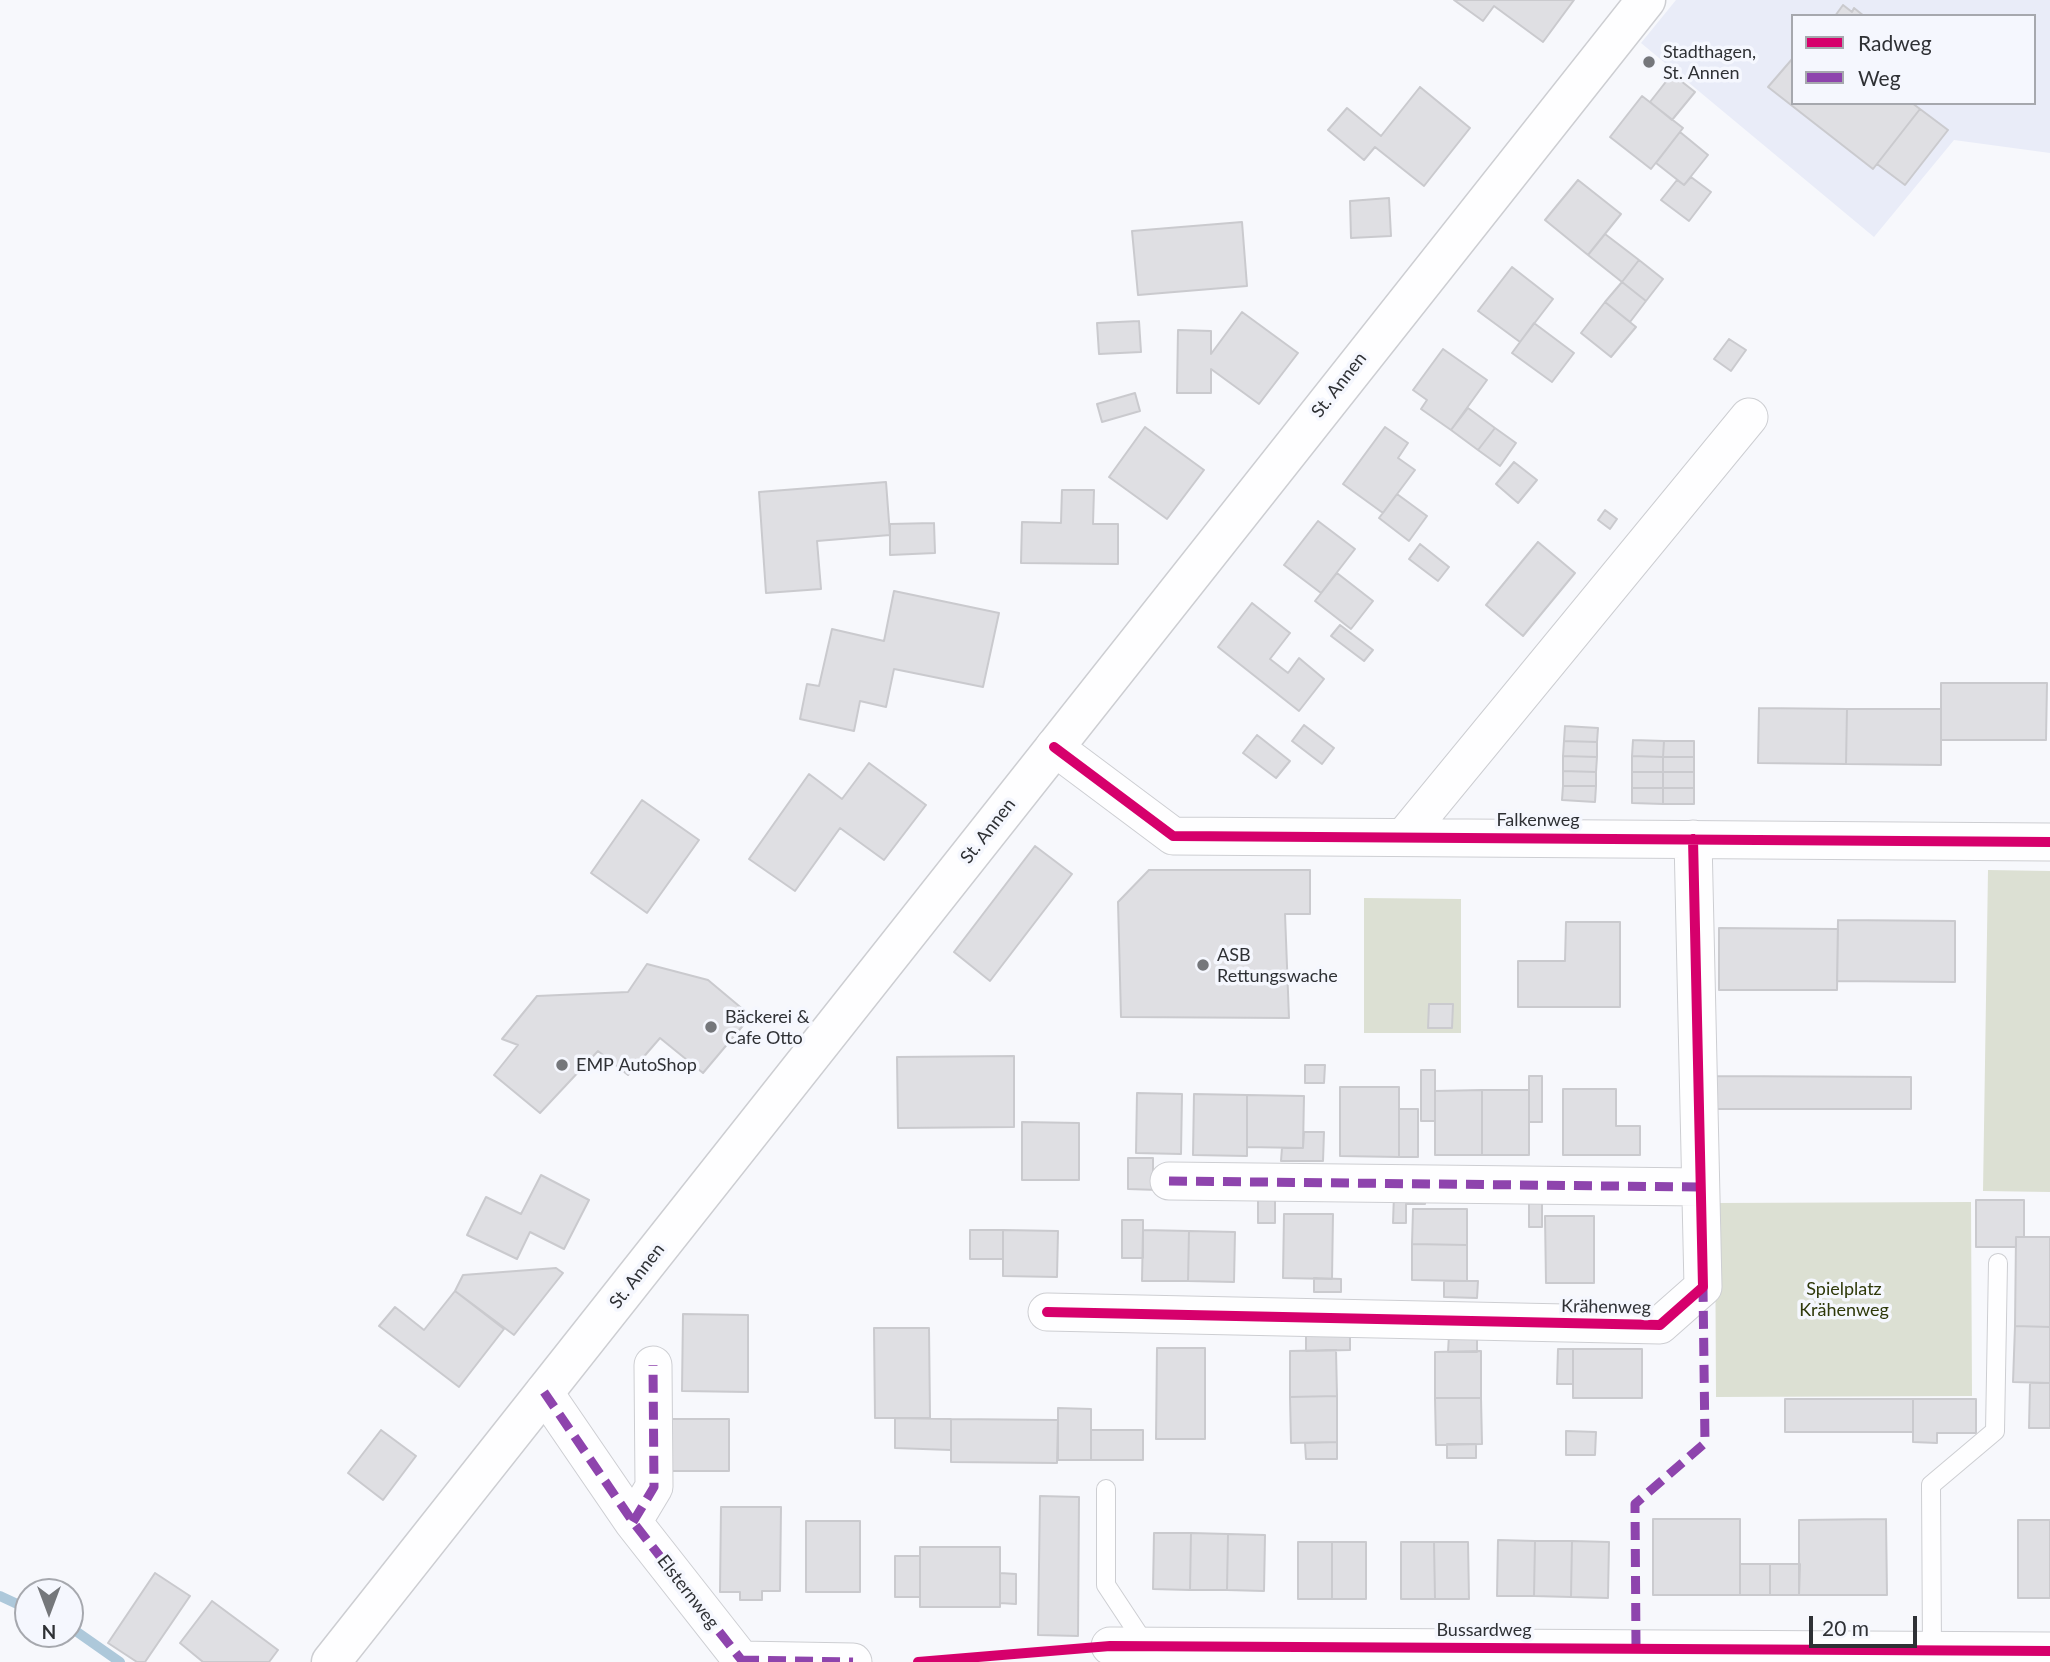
<!DOCTYPE html>
<meta charset="utf-8">
<style>
body{margin:0}
#map{position:relative;width:2050px;height:1662px;overflow:hidden;background:#f7f8fc;font-family:Lato,sans-serif}
canvas{display:block}
.legend{position:absolute;left:1791px;top:14px;width:245px;height:91px;box-sizing:border-box;background:#f5f7fe;border:2px solid #a6a8ae;margin:0;padding:9px 12px;list-style:none;font-size:21px;color:#2f3135}
.legend li{display:flex;align-items:center;gap:14px;height:35px}
.legend b{width:35px;border:2px solid #a6a8ae}
.north{position:absolute;left:14px;top:1578px;width:70px;height:70px;box-sizing:border-box;background:#f5f7fe;border:2px solid #a6a8ae;border-radius:50%;rotate:180deg;font-size:19px;font-weight:700;line-height:28px;text-align:center;color:#2f3135}
.north::after{content:'';display:block;margin:auto;width:24px;height:32px;background:#75777b;clip-path:polygon(50% 0,100% 100%,50% 72%,0 100%)}
.scale{position:absolute;left:1809px;top:1616px;width:108px;height:32px;box-sizing:border-box;border:4px solid #2f3135;border-top:0;padding-left:9px;font-size:21px;line-height:24px;white-space:nowrap;color:#2f3135;-webkit-text-stroke:5px #f5f7fe;paint-order:stroke}
</style>
<div id="map">
<canvas width="2050" height="1662"></canvas>
<ul class="legend">
<li><b style="height:9px;background:#d6006c"></b>Radweg</li>
<li><b style="height:9px;background:#8e44ad"></b>Weg</li>
</ul>
<div class="north">N</div>
<div class="scale">20 m</div>
</div>
<script>
const ctx = document.querySelector('canvas').getContext('2d');
ctx.lineJoin = 'round';
function fillPath(path, color) {
  ctx.fillStyle = color;
  ctx.fill(path, 'evenodd');
}
function shape(rows) {
  const path = new Path2D();
  for (const r of rows) {
    path.moveTo(r[0], r[1]);
    for (let i = 2; i < r.length; i += 2) path.lineTo(r[i], r[i + 1]);
  }
  return path;
}
function trace(path, color, width, dash) {
  ctx.strokeStyle = color;
  ctx.lineWidth = width;
  ctx.lineCap = dash ? 'butt' : 'round';
  ctx.setLineDash(dash || []);
  ctx.stroke(path);
}
function drawText(font, color, halo, rows, align = 'center') {
  ctx.font = font + ' Lato,sans-serif';
  ctx.lineWidth = 7;
  ctx.setLineDash([]);
  ctx.textBaseline = 'middle';
  ctx.strokeStyle = halo;
  ctx.fillStyle = color;
  for (const [text, x, y, turn = 0] of rows) {
    ctx.save();
    ctx.translate(x, y);
    ctx.rotate((+turn || 0) * Math.PI / 180);
    ctx.textAlign = isNaN(turn) ? turn : align;
    if (halo) ctx.strokeText(text, 0, 0);
    ctx.fillText(text, 0, 0);
    ctx.restore();
  }
}
fillPath(shape([
 [1676,0,2050,0,2050,153,1954,140,1874,237,1641,43],
 [1793,16,2034,16,2034,103,1793,103]
]), '#e9ecf8');
fillPath(shape([
 [1988,870,2050,871,2050,1192,1983,1191],
 [1364,898,1461,899,1461,1033,1364,1033],
 [1971,1202,1972,1396,1716,1397,1715,1203]
]), '#dce0d3');
trace(shape([
 [0,1596,28,1609],
 [70,1627,120,1662]
]), '#adc8da', 10);
const building = shape([
 [1454,0,1574,0,1543,42,1494,6,1483,21,1454,0],
 [1843,5,1852,12,1854,8,1864,16,1835,16,1843,5],
 [1793,58,1793,103,1912,103,1920,109,1873,169,1768,87,1793,58],
 [1672,74,1695,92,1672,120,1650,102,1672,74],
 [1420,87,1470,128,1424,186,1375,147,1364,160,1328,130,1347,108,1381,136,1420,87],
 [1642,96,1683,128,1651,169,1610,137,1642,96],
 [1920,109,1948,130,1905,185,1877,164,1920,109],
 [1680,132,1708,155,1684,185,1656,163,1680,132],
 [1691,177,1711,192,1689,221,1661,200,1677,180,1684,185,1691,177],
 [1578,180,1621,214,1588,255,1545,220,1578,180],
 [1389,198,1391,236,1351,238,1350,201,1389,198],
 [1242,222,1247,286,1138,295,1132,231,1242,222],
 [1605,234,1639,260,1622,282,1588,255,1605,234],
 [1639,260,1663,279,1646,301,1622,282,1639,260],
 [1512,267,1553,299,1520,342,1478,311,1512,267],
 [1622,282,1646,301,1630,322,1605,302,1622,282],
 [1605,302,1636,327,1611,357,1581,333,1605,302],
 [1242,312,1298,353,1259,404,1211,369,1211,393,1177,393,1178,330,1211,331,1211,354,1242,312],
 [1139,321,1141,352,1099,354,1097,323,1139,321],
 [1534,323,1574,353,1552,382,1512,353,1534,323],
 [1729,339,1746,350,1731,371,1714,359,1729,339],
 [1443,349,1487,380,1451,430,1421,409,1427,400,1413,390,1443,349],
 [1135,393,1140,411,1102,422,1097,404,1135,393],
 [1468,408,1495,428,1478,450,1451,430,1468,408],
 [1145,427,1204,470,1167,519,1109,477,1145,427],
 [1385,427,1408,443,1398,458,1415,470,1383,513,1343,484,1385,427],
 [1495,428,1516,443,1500,466,1478,450,1495,428],
 [1514,462,1537,480,1518,503,1496,484,1514,462],
 [886,482,890,535,817,541,821,589,766,593,759,492,886,482],
 [1062,490,1094,490,1093,524,1118,524,1118,564,1021,563,1022,522,1061,523,1062,490],
 [1397,494,1427,516,1409,541,1379,518,1397,494],
 [1605,510,1617,519,1610,529,1598,520,1605,510],
 [1318,521,1355,549,1321,593,1284,565,1318,521],
 [934,523,935,553,890,555,890,524,934,523],
 [1538,542,1575,573,1523,636,1486,605,1538,542],
 [1420,544,1449,567,1438,581,1409,559,1420,544],
 [1337,573,1373,601,1351,629,1315,601,1337,573],
 [894,591,999,613,983,687,894,669,886,707,860,701,854,731,800,719,807,684,819,686,832,629,884,641,894,591],
 [1252,603,1290,633,1270,659,1288,673,1299,658,1324,679,1299,711,1218,647,1252,603],
 [1340,625,1373,650,1364,661,1331,636,1340,625],
 [1941,683,2047,683,2046,740,1941,740,1941,683],
 [1759,708,1847,709,1846,764,1758,763,1759,708],
 [1847,709,1941,709,1941,765,1846,764,1847,709],
 [1304,725,1334,748,1322,764,1292,741,1304,725],
 [1565,726,1598,728,1597,742,1564,741,1565,726],
 [1257,735,1290,761,1276,778,1243,753,1257,735],
 [1633,740,1664,741,1663,757,1632,756,1633,740],
 [1564,741,1597,742,1597,757,1563,756,1564,741],
 [1664,741,1694,741,1694,757,1663,757,1664,741],
 [1563,756,1597,757,1596,772,1563,771,1563,756],
 [1632,756,1663,757,1663,772,1632,772,1632,756],
 [1663,757,1694,757,1694,772,1663,772,1663,757],
 [869,763,926,805,884,860,840,828,795,891,749,859,809,774,842,799,869,763],
 [1563,771,1596,772,1596,786,1563,786,1563,771],
 [1632,772,1663,772,1663,788,1632,788,1632,772],
 [1663,772,1694,772,1694,788,1663,788,1663,772],
 [1563,786,1596,786,1595,802,1562,800,1563,786],
 [1632,788,1663,788,1663,804,1632,803,1632,788],
 [1663,788,1694,788,1694,804,1663,804,1663,788],
 [642,800,699,840,647,913,591,873,642,800],
 [1035,846,1072,874,990,981,954,952,1035,846],
 [1149,870,1310,870,1310,914,1285,914,1289,1018,1121,1017,1118,902,1149,870],
 [1838,920,1955,921,1955,982,1837,981,1838,920],
 [1566,922,1620,922,1620,1007,1518,1007,1518,961,1565,961,1566,922],
 [1719,928,1838,929,1837,990,1719,990,1719,928],
 [647,964,708,980,751,1016,703,1073,660,1038,628,1075,598,1051,540,1113,494,1075,518,1045,502,1039,537,996,628,992,647,964],
 [1429,1004,1453,1004,1452,1028,1428,1028,1429,1004],
 [1014,1056,1014,1127,898,1128,897,1057,1014,1056],
 [1305,1065,1325,1065,1324,1083,1305,1083,1305,1065],
 [1421,1070,1435,1070,1435,1121,1421,1121,1421,1070],
 [1529,1076,1542,1076,1542,1122,1529,1122,1529,1076],
 [1712,1076,1911,1077,1911,1109,1711,1109,1712,1076],
 [1340,1087,1399,1087,1399,1157,1340,1156,1340,1087],
 [1563,1089,1616,1089,1616,1126,1640,1126,1640,1155,1563,1155,1563,1089],
 [1482,1090,1529,1090,1529,1155,1482,1155,1482,1090],
 [1482,1090,1482,1155,1435,1155,1435,1091,1482,1090],
 [1137,1093,1182,1094,1181,1154,1136,1153,1137,1093],
 [1194,1094,1247,1095,1247,1156,1193,1155,1194,1094],
 [1247,1095,1304,1096,1303,1148,1247,1147,1247,1095],
 [1399,1109,1418,1109,1418,1157,1399,1157,1399,1109],
 [1022,1122,1079,1123,1079,1180,1022,1180,1022,1122],
 [1304,1132,1324,1132,1323,1161,1281,1161,1282,1148,1303,1148,1304,1132],
 [1128,1158,1153,1158,1153,1172,1158,1172,1158,1190,1128,1189,1128,1158],
 [541,1175,589,1200,564,1249,530,1232,517,1259,467,1235,486,1197,521,1214,541,1175],
 [1258,1191,1275,1191,1275,1223,1258,1223,1258,1191],
 [1394,1194,1425,1194,1425,1204,1406,1204,1406,1223,1393,1223,1394,1194],
 [1529,1195,1542,1195,1542,1227,1529,1227,1529,1195],
 [1976,1200,2024,1200,2024,1237,2016,1237,2016,1247,1976,1247,1976,1200],
 [1413,1209,1467,1209,1467,1245,1412,1244,1413,1209],
 [1284,1214,1333,1214,1332,1279,1283,1278,1284,1214],
 [1545,1216,1594,1216,1594,1283,1546,1283,1545,1216],
 [1122,1220,1143,1220,1143,1258,1122,1258,1122,1220],
 [970,1230,1003,1230,1003,1259,970,1259,970,1230],
 [1003,1230,1058,1231,1057,1277,1003,1276,1003,1230],
 [1143,1230,1189,1231,1188,1281,1142,1281,1143,1230],
 [1189,1231,1235,1232,1234,1282,1188,1281,1189,1231],
 [2016,1237,2050,1237,2050,1327,2015,1326,2016,1237],
 [1412,1244,1467,1245,1467,1281,1412,1280,1412,1244],
 [556,1268,563,1273,514,1335,455,1291,463,1275,556,1268],
 [1314,1278,1341,1279,1341,1292,1314,1292,1314,1278],
 [1444,1281,1478,1281,1477,1298,1444,1297,1444,1281],
 [455,1291,504,1329,459,1387,379,1326,395,1307,424,1330,455,1291],
 [683,1314,748,1315,748,1392,682,1391,683,1314],
 [2015,1326,2050,1327,2050,1383,2013,1382,2015,1326],
 [874,1328,929,1328,930,1418,875,1418,874,1328],
 [1306,1332,1350,1332,1350,1350,1306,1351,1306,1332],
 [1449,1335,1477,1335,1477,1352,1448,1352,1449,1335],
 [1157,1348,1205,1348,1205,1439,1156,1439,1157,1348],
 [1558,1349,1573,1349,1573,1384,1557,1384,1558,1349],
 [1573,1349,1642,1349,1642,1398,1573,1398,1573,1349],
 [1336,1350,1337,1396,1290,1397,1290,1351,1336,1350],
 [1481,1351,1481,1398,1435,1398,1435,1352,1481,1351],
 [2030,1383,2050,1383,2050,1428,2029,1428,2030,1383],
 [1337,1396,1337,1442,1291,1443,1290,1397,1337,1396],
 [1435,1398,1481,1398,1482,1444,1436,1445,1435,1398],
 [1785,1399,1913,1399,1913,1432,1785,1432,1785,1399],
 [1913,1399,1976,1399,1976,1433,1937,1433,1937,1443,1913,1442,1913,1399],
 [1058,1408,1091,1409,1091,1460,1058,1460,1058,1408],
 [895,1418,951,1419,951,1450,895,1448,895,1418],
 [663,1419,729,1419,729,1471,662,1471,663,1419],
 [951,1419,1058,1420,1057,1463,951,1462,951,1419],
 [381,1430,416,1456,383,1500,348,1473,381,1430],
 [1091,1430,1143,1430,1143,1460,1091,1460,1091,1430],
 [1566,1431,1596,1432,1595,1455,1566,1455,1566,1431],
 [1337,1442,1337,1459,1306,1459,1305,1443,1337,1442],
 [1447,1444,1476,1444,1476,1458,1447,1458,1447,1444],
 [1040,1496,1079,1497,1078,1636,1038,1635,1040,1496],
 [721,1507,781,1507,780,1591,762,1591,762,1600,740,1600,740,1592,720,1592,721,1507],
 [1653,1519,1740,1519,1740,1595,1653,1595,1653,1519],
 [1886,1519,1887,1595,1799,1595,1799,1520,1886,1519],
 [2018,1520,2050,1520,2050,1598,2018,1598,2018,1520],
 [806,1521,860,1521,860,1592,806,1592,806,1521],
 [1154,1533,1191,1533,1190,1590,1153,1589,1154,1533],
 [1191,1533,1228,1534,1227,1590,1190,1590,1191,1533],
 [1228,1534,1265,1535,1264,1591,1227,1590,1228,1534],
 [1498,1540,1535,1541,1534,1596,1497,1596,1498,1540],
 [1535,1541,1572,1541,1571,1597,1534,1596,1535,1541],
 [1572,1541,1609,1542,1608,1598,1571,1597,1572,1541],
 [1298,1542,1332,1542,1332,1599,1298,1599,1298,1542],
 [1332,1542,1366,1542,1366,1599,1332,1599,1332,1542],
 [1401,1542,1434,1542,1435,1599,1401,1599,1401,1542],
 [1434,1542,1468,1542,1469,1599,1435,1599,1434,1542],
 [920,1547,1000,1547,1000,1607,920,1607,920,1547],
 [895,1556,920,1556,920,1597,895,1597,895,1556],
 [1740,1564,1770,1564,1770,1595,1740,1595,1740,1564],
 [1770,1564,1800,1564,1799,1595,1770,1595,1770,1564],
 [155,1573,190,1596,145,1662,137,1662,108,1643,155,1573],
 [1000,1573,1016,1574,1016,1604,1000,1603,1000,1573],
 [212,1601,278,1650,269,1662,203,1662,180,1643,212,1601]
]);
fillPath(building, '#dfdfe3');
trace(building, '#cacace', 2);
const service = shape([
 [1106,1489,1106,1585,1147,1647],
 [1932,1650,1931,1485,1995,1431,1998,1263]
]);
const minor = shape([
 [1054,747,1173,836,2050,842],
 [1404,837,1749,417],
 [1169,1181,1699,1187],
 [1047,1312,1660,1325,1703,1287,1693,839],
 [544,1392,633,1522,743,1662],
 [633,1522,654,1487,653,1365],
 [1110,1646,2050,1651],
 [741,1660,853,1662]
]);
const secondary = shape([
 [331,1662,1646,0]
]);
trace(service, '#cdced2', 20);
trace(minor, '#cdced2', 39);
trace(secondary, '#cdced2', 41);
trace(service, '#fefeff', 18);
trace(minor, '#fefeff', 37);
trace(secondary, '#fefeff', 38);
trace(shape([
 [1169,1181,1699,1187],
 [544,1392,633,1522,743,1662],
 [633,1522,654,1487,653,1365],
 [1636,1648,1635,1504,1705,1443,1703,1287],
 [741,1660,853,1662]
]), '#8e44ad', 9, [18, 9]);
trace(shape([
 [1054,747,1173,836,2050,842],
 [1047,1312,1660,1325,1703,1287,1693,839],
 [918,1662,1110,1646,2050,1651]
]), '#d6006c', 10);
for (const [x, y, r, color] of [
 [1649,62,7,"#75777b"],
 [1203,965,7,"#75777b"],
 [711,1027,7,"#75777b"],
 [562,1065,7,"#75777b"]
]) {
  const dot = new Path2D();
  dot.arc(x, y, r, 0, 2 * Math.PI);
  ctx.fillStyle = color;
  ctx.fill(dot);
  trace(dot, '#f5f7fe', 2.5);
}
drawText('18px', '#2f3135', '#f5f7fe', [
 ["Stadthagen,",1663,52],
 ["St. Annen",1663,73],
 ["ASB",1217,955],
 ["Rettungswache",1217,976],
 ["Bäckerei &",725,1017],
 ["Cafe Otto",725,1038],
 ["EMP AutoShop",576,1065]
], 'left');
drawText('18px', '#2f3135', '#f5f7fe', [
 ["St. Annen",1339,385,-52],
 ["Falkenweg",1538,820],
 ["St. Annen",988,831,-52],
 ["St. Annen",637,1276,-52],
 ["Krähenweg",1606,1307,1],
 ["Elsternweg",688,1592,52],
 ["Bussardweg",1484,1630]
]);
drawText('18px', '#2f390a', '#f5f7fe', [
 ["Spielplatz",1844,1289],
 ["Krähenweg",1844,1310]
]);
</script>
